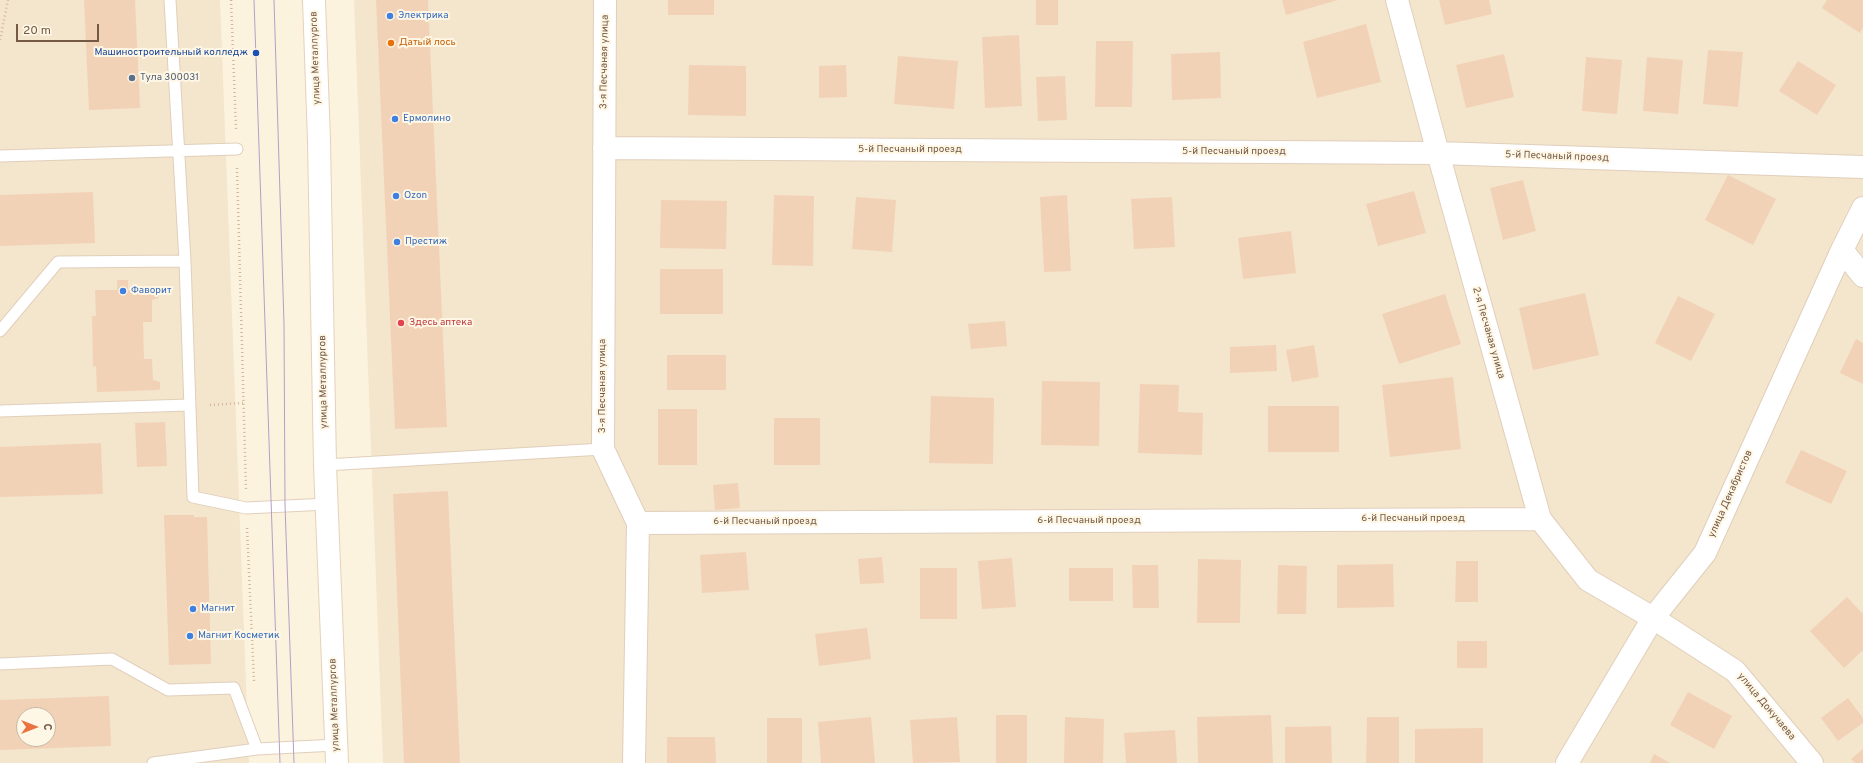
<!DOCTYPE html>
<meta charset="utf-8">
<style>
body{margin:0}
#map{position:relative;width:1863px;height:763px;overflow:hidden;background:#fcf3df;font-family:Overpass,sans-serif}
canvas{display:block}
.north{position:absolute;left:16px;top:707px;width:40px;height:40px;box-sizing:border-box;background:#fff7e5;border:1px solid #c7b8a5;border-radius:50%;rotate:90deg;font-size:11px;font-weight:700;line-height:16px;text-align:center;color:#735946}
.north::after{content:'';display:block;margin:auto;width:14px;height:18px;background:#ea7240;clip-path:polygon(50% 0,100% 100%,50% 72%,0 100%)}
.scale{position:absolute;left:16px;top:24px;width:83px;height:18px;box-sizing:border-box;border:2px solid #735946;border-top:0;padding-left:5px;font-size:12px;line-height:14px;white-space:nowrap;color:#735946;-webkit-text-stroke:3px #fff7e5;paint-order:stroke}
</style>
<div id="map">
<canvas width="1863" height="763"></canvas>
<div class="north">С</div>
<div class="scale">20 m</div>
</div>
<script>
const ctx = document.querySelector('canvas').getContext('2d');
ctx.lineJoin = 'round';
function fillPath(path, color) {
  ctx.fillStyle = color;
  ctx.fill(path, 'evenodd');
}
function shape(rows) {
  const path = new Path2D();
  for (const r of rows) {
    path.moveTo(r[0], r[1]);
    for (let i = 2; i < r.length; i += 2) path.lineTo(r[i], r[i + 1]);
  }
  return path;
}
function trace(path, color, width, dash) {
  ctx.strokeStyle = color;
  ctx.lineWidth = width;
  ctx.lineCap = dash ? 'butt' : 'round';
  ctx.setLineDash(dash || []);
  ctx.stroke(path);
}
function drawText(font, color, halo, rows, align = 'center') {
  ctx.font = font + ' Overpass,sans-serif';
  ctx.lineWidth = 4;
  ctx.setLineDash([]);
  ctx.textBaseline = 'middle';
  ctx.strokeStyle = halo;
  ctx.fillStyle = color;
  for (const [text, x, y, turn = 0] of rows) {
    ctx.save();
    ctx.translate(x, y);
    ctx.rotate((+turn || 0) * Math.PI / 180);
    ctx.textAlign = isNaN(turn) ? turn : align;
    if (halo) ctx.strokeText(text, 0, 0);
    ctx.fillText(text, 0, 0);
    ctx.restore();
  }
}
fillPath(shape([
 [0,0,220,0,249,763,0,763],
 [24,715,48,715,48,739,24,739],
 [354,0,1863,0,1863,763,383,763]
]), '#f4e5cd');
fillPath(shape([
 [84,0,135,0,140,108,89,110],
 [376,0,428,0,447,427,395,429],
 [668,0,714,0,714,15,668,15],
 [1036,0,1058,0,1058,25,1036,25],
 [1282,0,1338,0,1286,15],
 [1439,0,1489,0,1492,14,1445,25],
 [1827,0,1863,0,1863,27,1860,33,1822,8],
 [1366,24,1381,82,1317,98,1303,42],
 [1019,35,1022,106,985,108,982,37],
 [1096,41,1133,41,1132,107,1095,107],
 [1708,50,1743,52,1738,107,1703,104],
 [1220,52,1221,98,1172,100,1171,54],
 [1504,54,1514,97,1466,108,1456,65],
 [898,56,958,61,954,109,894,104],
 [1586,57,1622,60,1617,114,1582,111],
 [1647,57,1683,60,1678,114,1643,111],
 [1798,61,1836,85,1817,115,1779,91],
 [689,65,746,66,746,116,688,115],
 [846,65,847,97,819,98,819,66],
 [1065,76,1067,120,1038,121,1036,77],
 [1728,175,1776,199,1753,245,1705,220],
 [1523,180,1536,231,1503,240,1490,188],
 [1414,191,1426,233,1378,246,1366,204],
 [93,192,95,243,0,246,0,195],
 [774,195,814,196,813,266,772,265],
 [1067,195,1071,271,1044,272,1040,197],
 [856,197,896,200,892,252,852,249],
 [1172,197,1175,247,1134,249,1131,199],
 [661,200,727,201,726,249,660,248],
 [1291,231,1296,273,1243,279,1238,238],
 [660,269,723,269,723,314,660,314],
 [117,280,128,280,128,290,153,289,159,292,158,298,152,300,152,322,143,322,144,359,152,359,153,380,160,382,160,389,158,390,97,392,96,366,93,367,92,316,96,316,95,290,117,290],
 [1585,293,1599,355,1533,370,1519,308],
 [1445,294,1461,344,1399,364,1382,314],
 [1678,296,1715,314,1691,361,1655,343],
 [1005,321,1007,346,971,349,968,324],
 [1856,339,1863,343,1863,384,1840,373],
 [1276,345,1277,371,1230,373,1230,347],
 [1314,345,1319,377,1292,382,1286,350],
 [667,355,726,355,726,390,667,390],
 [1453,377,1461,449,1390,457,1382,385],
 [1042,381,1100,382,1099,446,1041,445],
 [1140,384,1179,385,1178,412,1203,413,1202,455,1138,453],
 [931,396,994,398,993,464,929,463],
 [1268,406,1339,406,1339,452,1268,452],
 [658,409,697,409,697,465,658,465],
 [774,418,820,418,820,465,774,465],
 [165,422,167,466,137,467,135,423],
 [101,443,103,494,0,497,0,447],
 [1801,450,1847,471,1831,504,1785,483],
 [738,483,740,508,715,510,713,485],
 [448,491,460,763,404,763,393,494],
 [164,515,194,515,194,517,207,517,211,664,169,665],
 [746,552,749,590,702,593,700,555],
 [882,557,884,583,860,584,858,559],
 [1012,558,1016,607,982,609,978,561],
 [1198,559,1241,560,1240,623,1197,623],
 [1456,561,1478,561,1478,602,1455,602],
 [1393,564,1394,607,1337,608,1337,565],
 [1132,565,1158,565,1159,608,1133,608],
 [1278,565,1307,566,1306,614,1277,614],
 [920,568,957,568,957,619,920,619],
 [1069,568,1113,568,1113,601,1069,601],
 [1847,597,1863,614,1863,650,1844,668,1810,631],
 [867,628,871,659,819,666,815,634],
 [1457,641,1487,641,1487,668,1457,668],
 [1688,692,1732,716,1714,749,1670,725],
 [109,696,111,746,0,750,0,700],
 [24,715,48,715,48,739,24,739],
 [1848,698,1863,718,1863,723,1838,741,1821,718],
 [996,715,1027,715,1027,763,996,763],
 [1271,715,1273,763,1198,763,1197,717],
 [871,717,875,763,821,763,818,722],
 [957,717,960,762,913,763,910,720],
 [1065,717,1104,719,1103,763,1064,763],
 [1367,717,1399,717,1399,763,1366,763],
 [767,718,802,718,802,763,767,763],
 [1331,726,1332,763,1285,763,1285,727],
 [1483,728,1483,763,1415,763,1415,729],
 [1175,730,1177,763,1126,763,1124,733],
 [667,737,715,737,716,763,667,763],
 [1863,749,1863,763,1855,763,1851,759],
 [1654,754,1670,763,1650,763]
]), '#f2d2b6');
const service = shape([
 [170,0,185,261,193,497,246,508,327,504],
 [0,156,237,149],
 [0,331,58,262,185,261],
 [0,411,189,405],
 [325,465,603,449],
 [0,664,112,659,168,690,234,688,257,749],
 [153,763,257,749,336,745]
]);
const minor = shape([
 [605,0,603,449,638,523,634,763],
 [1397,0,1438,153,1540,519,1588,580,1653,618,1735,671,1812,763],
 [604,148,1438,153,1863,167],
 [1842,250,1863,276],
 [638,523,1540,519],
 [1567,763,1653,618,1705,553,1842,250,1863,208]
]);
const secondary = shape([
 [314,0,319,141,325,465,337,763]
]);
trace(service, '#e0cfbb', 13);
trace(minor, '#e0cfbb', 24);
trace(secondary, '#e5d1b9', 24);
trace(shape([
 [231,0,236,129],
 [0,40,8,0],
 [237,168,246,489],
 [210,405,244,403],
 [247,528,254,681]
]), '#d6b69a', 2.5, [1, 3]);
trace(service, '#fff', 11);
trace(minor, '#fff', 22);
trace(secondary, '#fff', 22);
trace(shape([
 [254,0,280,763],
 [274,0,284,324,285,505,294,763]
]), '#b69ec5', 1);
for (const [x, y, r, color] of [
 [390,16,4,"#3f7fe0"],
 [391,43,4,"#e8710a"],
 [256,53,4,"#1a4fb4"],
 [132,78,4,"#5c6f8a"],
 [395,119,4,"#3f7fe0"],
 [396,196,4,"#3f7fe0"],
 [397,242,4,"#3f7fe0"],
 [123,291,4,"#3f7fe0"],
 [401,323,4,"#e0444e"],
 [193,609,4,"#3f7fe0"],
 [190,636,4,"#3f7fe0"]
]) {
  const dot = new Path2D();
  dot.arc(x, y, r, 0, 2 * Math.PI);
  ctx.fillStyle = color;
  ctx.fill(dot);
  trace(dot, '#fff7e5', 1.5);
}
drawText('10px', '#366cbe', '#fff7e5', [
 ["Электрика",398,16],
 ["Ермолино",403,119],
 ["Ozon",404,196],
 ["Престиж",405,242],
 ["Фаворит",131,291],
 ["Магнит",201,609],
 ["Магнит Косметик",198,636]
], 'left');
drawText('10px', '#c56008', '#fff7e5', [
 ["Датый лось",399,43]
], 'left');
drawText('10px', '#164399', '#fff7e5', [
 ["Машиностроительный колледж",248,53]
], 'right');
drawText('10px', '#735946', '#fff7e5', [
 ["улица Металлургов",316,58,-92],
 ["3-я Песчаная улица",605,62,-89],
 ["5-й Песчаный проезд",910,150],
 ["5-й Песчаный проезд",1234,152],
 ["5-й Песчаный проезд",1557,157,2],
 ["2-я Песчаная улица",1488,333,74],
 ["улица Металлургов",324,382,-91],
 ["3-я Песчаная улица",603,386,-90],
 ["улица Декабристов",1731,494,-66],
 ["6-й Песчаный проезд",1413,519],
 ["6-й Песчаный проезд",1089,521],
 ["6-й Песчаный проезд",765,522],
 ["улица Металлургов",335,705,-92],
 ["улица Докучаева",1766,707,50]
]);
drawText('10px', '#4e5e75', '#fff7e5', [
 ["Тула 300031",140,78]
], 'left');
drawText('10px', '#be3a42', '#fff7e5', [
 ["Здесь аптека",409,323]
], 'left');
</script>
